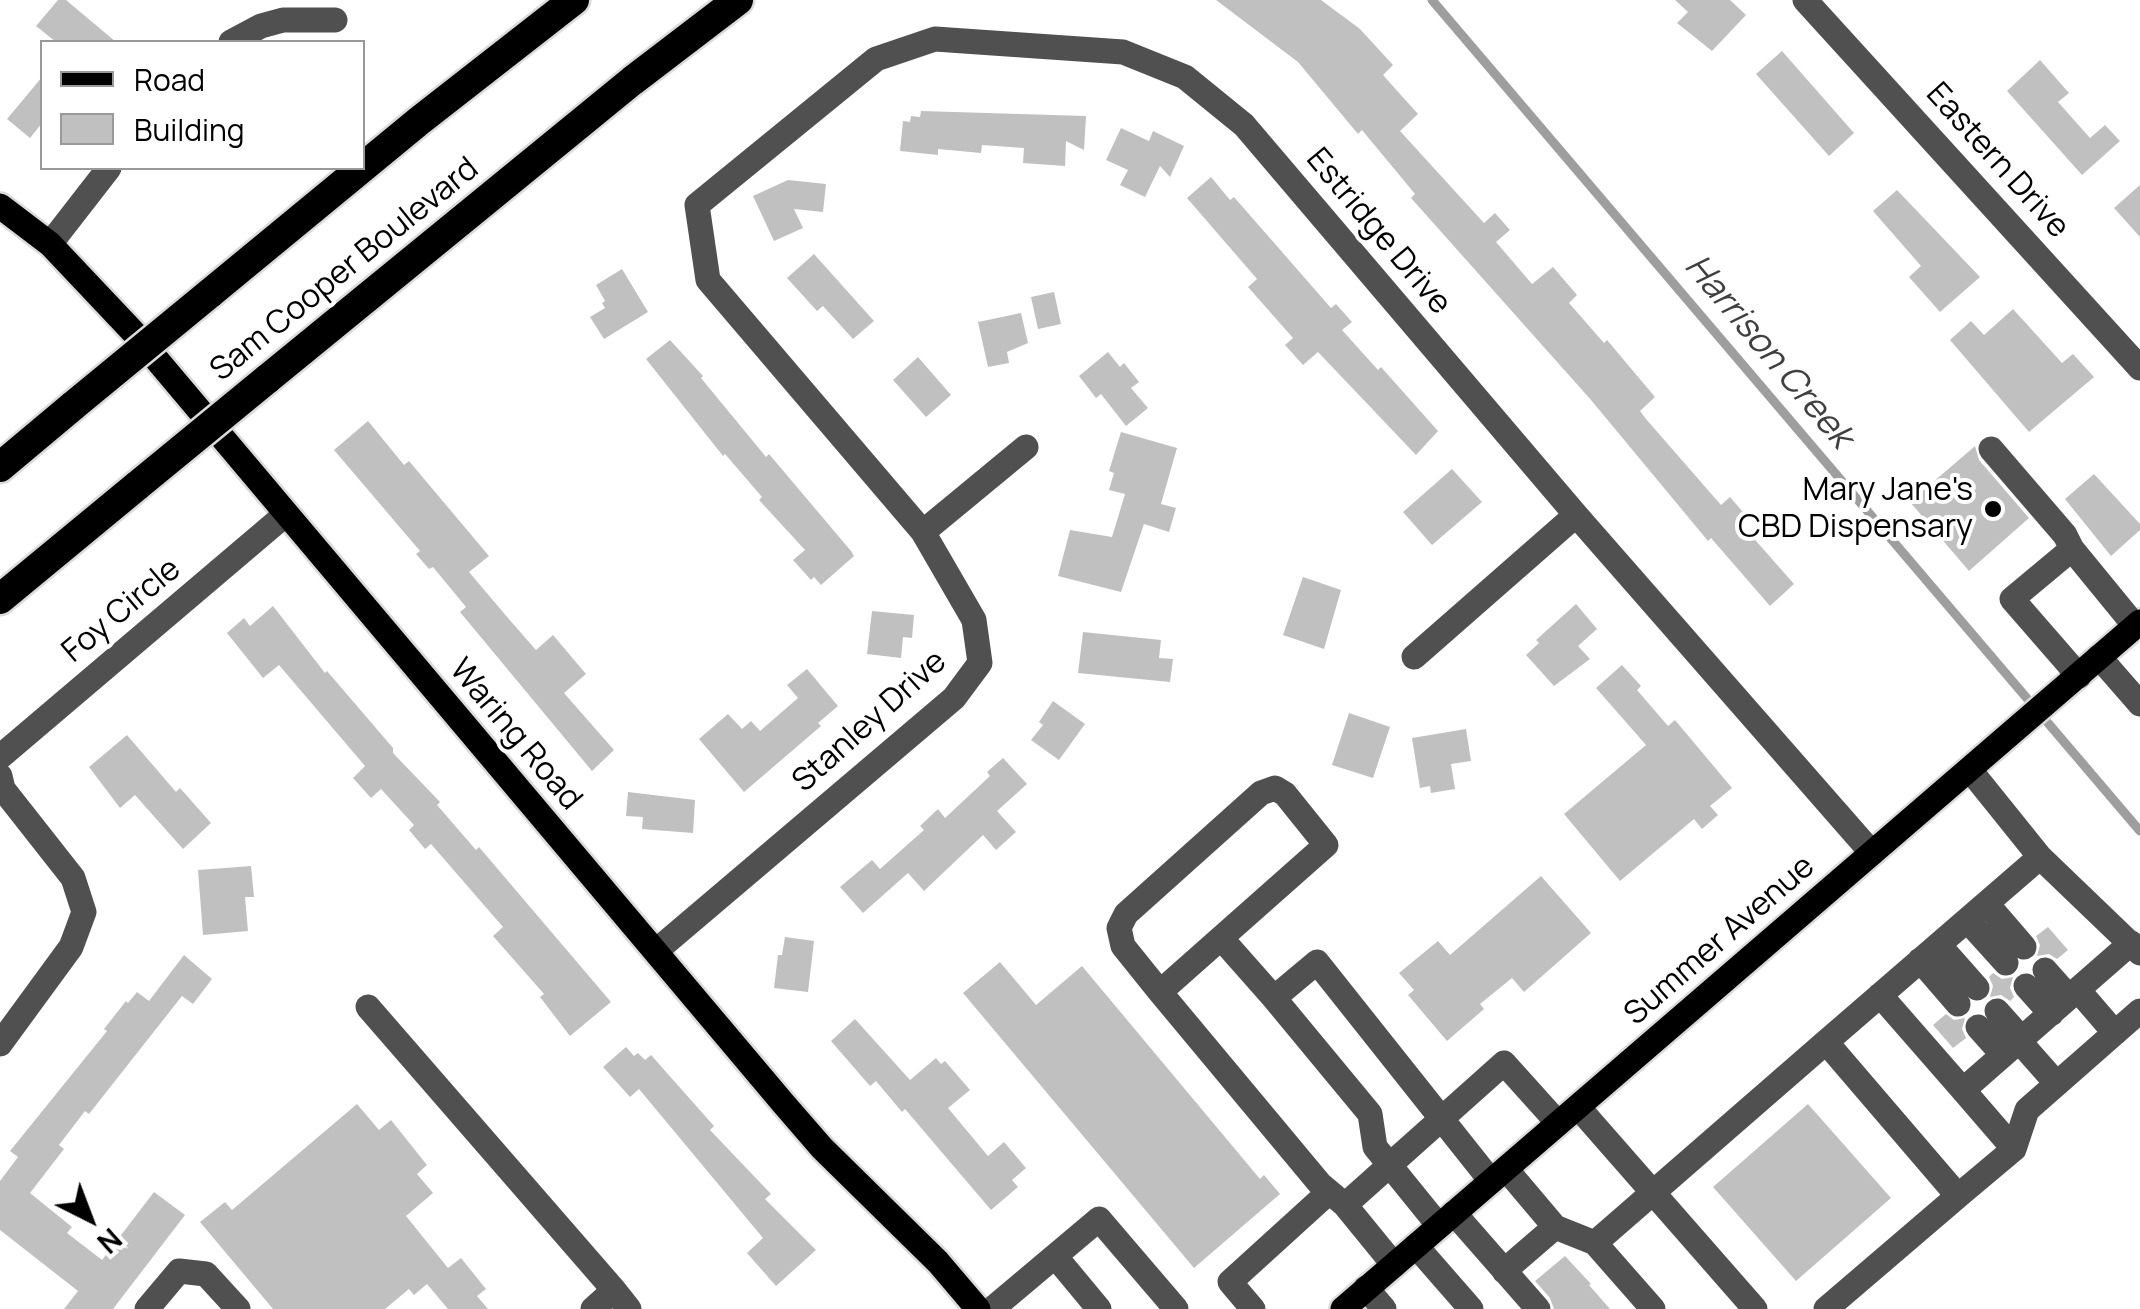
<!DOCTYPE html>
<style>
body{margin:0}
#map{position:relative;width:2140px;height:1309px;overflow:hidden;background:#fff;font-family:Manrope,sans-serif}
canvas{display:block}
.legend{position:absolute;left:40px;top:40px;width:325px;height:130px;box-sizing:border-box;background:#fff;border:2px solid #999;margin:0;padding:12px 18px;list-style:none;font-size:30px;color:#000}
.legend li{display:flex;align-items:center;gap:20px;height:50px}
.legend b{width:50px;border:2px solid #999}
.north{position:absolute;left:40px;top:1169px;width:100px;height:100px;-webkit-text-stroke:8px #fff;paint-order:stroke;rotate:138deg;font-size:28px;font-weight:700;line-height:40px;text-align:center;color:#000}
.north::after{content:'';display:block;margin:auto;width:35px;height:45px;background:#000;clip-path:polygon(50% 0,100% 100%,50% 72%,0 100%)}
</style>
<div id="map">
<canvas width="2140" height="1309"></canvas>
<ul class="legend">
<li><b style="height:12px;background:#000"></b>Road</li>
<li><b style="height:28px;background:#c0c0c0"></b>Building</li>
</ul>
<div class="north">N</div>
</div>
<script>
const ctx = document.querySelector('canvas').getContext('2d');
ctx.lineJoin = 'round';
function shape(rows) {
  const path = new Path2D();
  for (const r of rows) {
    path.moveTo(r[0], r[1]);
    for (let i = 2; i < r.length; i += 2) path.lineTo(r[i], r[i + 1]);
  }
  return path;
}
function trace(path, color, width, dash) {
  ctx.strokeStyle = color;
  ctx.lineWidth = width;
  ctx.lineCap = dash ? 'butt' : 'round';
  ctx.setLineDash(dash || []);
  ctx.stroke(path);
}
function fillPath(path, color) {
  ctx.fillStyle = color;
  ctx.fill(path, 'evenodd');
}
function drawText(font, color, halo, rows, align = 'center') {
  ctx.font = font + ' Manrope,sans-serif';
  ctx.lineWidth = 8;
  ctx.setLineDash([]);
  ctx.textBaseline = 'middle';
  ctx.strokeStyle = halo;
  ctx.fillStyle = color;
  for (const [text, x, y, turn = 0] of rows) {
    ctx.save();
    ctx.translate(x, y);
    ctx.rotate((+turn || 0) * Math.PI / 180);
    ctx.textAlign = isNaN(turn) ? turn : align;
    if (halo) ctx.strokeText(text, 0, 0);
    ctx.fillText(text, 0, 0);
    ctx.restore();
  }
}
trace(shape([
 [1432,0,2140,831]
]), '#9e9e9e', 9);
fillPath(shape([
 [58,0,66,0,116,42,56,42,36,26],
 [1216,0,1321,0,1360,29,1393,65,1383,75,1418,114,1400,131,1484,223,1495,213,1510,230,1496,242,1532,284,1553,267,1577,295,1569,303,1604,343,1607,340,1655,397,1640,411,1646,419,1721,505,1730,497,1749,519,1742,525,1794,584,1770,606,1711,538,1708,541,1591,400,1411,198,1415,194,1362,130,1358,134,1298,62],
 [1675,0,1730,0,1746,15,1712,51,1677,23,1688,12],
 [1782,51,1854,133,1829,156,1756,74],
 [2040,60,2069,93,2058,102,2090,138,2105,125,2120,141,2082,175,2007,91],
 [42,77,42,123,30,138,7,119],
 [921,111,1086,116,1084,150,1066,141,1065,166,1023,163,1024,148,982,145,981,153,938,149,938,155,900,151,903,121,910,122,911,116,920,117],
 [1121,128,1149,141,1153,131,1184,146,1170,177,1160,166,1145,197,1120,185,1128,170,1106,160],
 [1211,177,1230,200,1234,197,1331,308,1336,304,1352,322,1342,330,1378,370,1381,367,1438,431,1416,455,1318,352,1303,365,1285,345,1293,338,1248,287,1257,279,1187,198],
 [788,180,826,184,823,212,794,209,803,228,774,241,753,196],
 [2140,185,2140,237,2114,208],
 [1897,190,1980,277,1940,312,1909,277,1921,266,1873,211],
 [814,254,874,321,853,339,823,306,817,311,787,278],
 [622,269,648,312,604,339,590,317,605,308,602,303,605,301,596,285],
 [1054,292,1061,324,1038,329,1031,297],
 [2013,309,2062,363,2073,354,2094,377,2029,432,1950,340,1971,321,1984,335],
 [1021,313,1028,343,1007,352,1009,363,988,367,978,322],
 [670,340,703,376,701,378,766,457,769,454,851,551,854,556,821,585,814,577,811,580,793,560,805,550,759,500,762,497,725,454,723,456,646,359],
 [1108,352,1120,367,1124,363,1139,382,1131,388,1148,408,1126,426,1101,394,1096,398,1079,376],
 [918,357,951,395,926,417,893,380],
 [368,421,404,465,409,461,489,556,469,572,508,618,536,650,553,635,586,674,564,693,614,750,592,771,460,612,466,607,433,567,429,569,416,554,420,551,334,450],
 [1121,432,1177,448,1161,504,1176,508,1169,532,1144,524,1121,592,1058,576,1070,530,1112,537,1125,494,1109,490,1114,473,1109,471],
 [1975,446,1979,460,2029,518,1969,571,1910,502],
 [1452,469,1482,502,1432,545,1403,512],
 [2094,474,2140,524,2140,530,2111,556,2065,499],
 [1303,577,1341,590,1324,649,1283,635],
 [1576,604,1597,629,1578,646,1590,659,1554,686,1526,655,1539,643,1536,640],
 [273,606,325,673,327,671,393,748,393,753,440,802,437,805,476,850,479,847,611,1002,570,1036,540,997,544,994,493,936,503,927,431,844,425,849,409,830,414,825,381,789,371,798,353,778,365,766,279,665,263,678,227,633,244,618,250,626],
 [872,611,914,615,912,638,903,637,901,658,867,654],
 [1083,632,1161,640,1159,658,1173,659,1170,682,1078,673],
 [1622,665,1641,686,1637,690,1668,726,1675,720,1732,788,1710,806,1718,815,1702,829,1694,819,1620,881,1564,814,1646,745,1596,688],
 [807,669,838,706,818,723,821,726,744,792,699,739,728,714,742,729,751,721,760,731,798,698,787,685],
 [1053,701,1085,724,1059,760,1031,740,1043,725,1039,722],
 [1349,713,1390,727,1373,778,1332,765],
 [1466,729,1471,761,1451,764,1455,789,1431,793,1430,786,1420,788,1412,738],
 [127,735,176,792,180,788,211,823,183,849,135,795,120,808,89,767],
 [1003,758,1027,784,997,811,1016,832,996,850,983,835,924,891,908,873,863,913,840,887,872,860,880,869,924,830,920,826,938,809,945,818,990,776,987,772],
 [628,792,695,800,693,833,642,829,643,817,626,816],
 [251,866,254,897,245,897,248,931,203,935,198,870],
 [1541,876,1591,933,1524,992,1512,978,1480,1004,1484,1009,1447,1041,1408,995,1414,990,1399,973,1438,941,1450,955],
 [2048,927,2068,950,2057,959,2049,954,2037,956,2040,945,2036,936],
 [785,937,814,941,808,992,774,988,778,955,782,955],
 [184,955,212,979,193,1004,182,996,89,1114,85,1111,59,1145,64,1149,30,1193,72,1227,67,1233,102,1260,154,1192,185,1215,113,1309,64,1309,78,1291,0,1230,0,1181,18,1157,10,1151,107,1031,104,1029,126,1001,128,1003,137,992,149,1001],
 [1000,962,1036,1005,1082,966,1260,1179,1264,1175,1280,1194,1194,1268,963,993],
 [1993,973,2002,979,2013,977,2010,988,2014,997,2010,1001,2001,995,1990,997,1993,986,1989,977],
 [1946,1014,1954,1020,1965,1018,1962,1029,1966,1038,1953,1048,1933,1025],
 [855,1019,910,1080,936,1058,941,1064,945,1061,970,1090,948,1108,988,1156,1004,1142,1026,1168,1012,1180,1018,1187,991,1210,905,1109,902,1112,876,1081,870,1086,831,1041],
 [626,1047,634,1056,638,1053,645,1060,651,1055,714,1126,710,1130,771,1194,765,1199,816,1250,776,1286,747,1253,763,1238,639,1089,630,1097,603,1067],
 [357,1104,379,1130,391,1120,427,1165,417,1174,433,1193,406,1216,448,1268,461,1258,486,1289,477,1296,488,1309,448,1309,427,1284,414,1295,409,1289,385,1309,273,1309,200,1222,225,1202,232,1210],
 [1808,1104,1891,1198,1796,1281,1713,1187],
 [1565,1256,1591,1284,1589,1285,1610,1309,1554,1309,1550,1298,1535,1281]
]), '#c0c0c0');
const major = shape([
 [0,206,50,244,136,335,783,1103,822,1148,938,1262,978,1309],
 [1343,1309,2140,622]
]);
const highway = shape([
 [209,294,419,121,574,0],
 [266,380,632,81,738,0],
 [0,467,74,405],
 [0,599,138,485]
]);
trace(major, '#dbdbdb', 30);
trace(highway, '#dbdbdb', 35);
trace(shape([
 [1805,0,2140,368],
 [231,42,261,26,283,20,335,20],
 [50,244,109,168],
 [1991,449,2065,535,2072,549,2135,626],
 [923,532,1026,447],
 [2072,549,2012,599,2079,676],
 [1414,657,1576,515],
 [2099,657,2140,704],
 [0,757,286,514],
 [1970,770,2040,857,2140,953],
 [0,776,3,789,73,878,84,912,71,947,0,1044],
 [1987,904,2024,947],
 [1967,920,2006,963],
 [1221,938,1274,998],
 [1939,945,1977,988],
 [656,951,954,698,980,663,974,620,923,532,708,280,697,205,876,59,935,39,1123,52,1185,77,1244,125,1576,515,1872,853],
 [1920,960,1958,1004],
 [2045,970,2069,997],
 [2026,986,2051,1014],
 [2078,990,2115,1033],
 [1160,992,1326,845,1285,794,1275,788,1261,793,1126,914,1119,928,1123,946,1160,992,1320,1184,1345,1205,1394,1265],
 [1880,995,1963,1090,2131,943],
 [368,1007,614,1290],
 [1997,1011,2022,1039],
 [1978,1027,2003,1055],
 [2019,1041,2057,1084],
 [1963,1090,2014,1149],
 [1578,1107,1755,1309],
 [1506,1169,1555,1227,1595,1243,1653,1309],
 [1958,1196,2014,1149,2027,1110,2140,1011],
 [1345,1205,1504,1063,1558,1123],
 [1454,1213,1538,1309],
 [1439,1226,1375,1147,1370,1114,1274,998,1317,962,1491,1181],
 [1595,1243,1826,1042],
 [1416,1246,1471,1309],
 [1055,1256,1099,1309],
 [1504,1271,1555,1227],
 [1366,1288,1384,1309],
 [147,1309,179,1271,206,1274,238,1309],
 [593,1309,614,1290,629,1309],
 [992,1309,1099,1219,1176,1309],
 [1253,1309,1230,1282,1329,1192],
 [1826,1309,1958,1196,1826,1042,2040,857]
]), '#505050', 25);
trace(major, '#000', 25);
trace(highway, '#000', 30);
const highwayBridge = shape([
 [74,405,209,294],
 [138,485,266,380]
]);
trace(highwayBridge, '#dbdbdb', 35, []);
trace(highwayBridge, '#000', 30);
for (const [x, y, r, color] of [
 [1993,509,10,"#000"]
]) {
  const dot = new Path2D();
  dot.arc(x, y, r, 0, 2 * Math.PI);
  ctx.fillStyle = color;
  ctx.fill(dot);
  trace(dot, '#fff', 4);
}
drawText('32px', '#000', '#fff', [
 ["Eastern Drive",1997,161,48],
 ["Estridge Drive",1378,232,50],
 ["Sam Cooper Boulevard",345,270,-39],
 ["Foy Circle",122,611,-40],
 ["Stanley Drive",870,722,-42],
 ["Waring Road",515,735,50],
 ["Summer Avenue",1720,941,-41]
]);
drawText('32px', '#000', '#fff', [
 ["Mary Jane's",1973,491],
 ["CBD Dispensary",1973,528]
], 'right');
drawText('italic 35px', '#3f3f3f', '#fff', [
 ["Harrison Creek",1768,352,50]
]);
</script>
